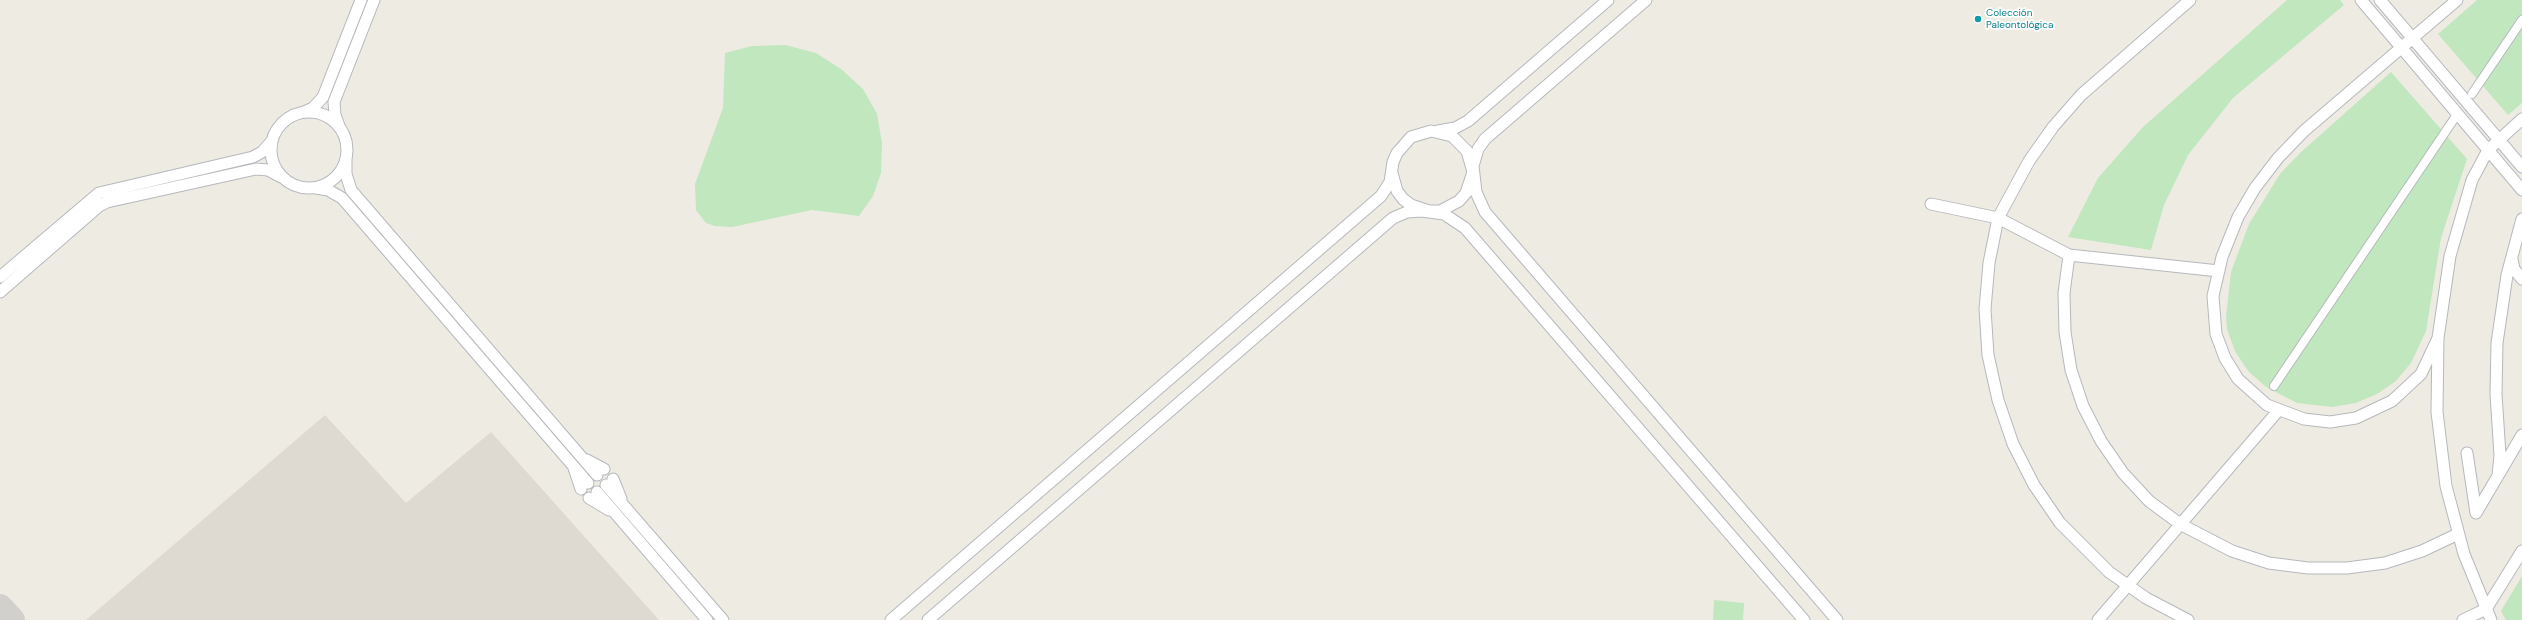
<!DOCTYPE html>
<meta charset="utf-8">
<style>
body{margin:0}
canvas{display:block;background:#eeebe2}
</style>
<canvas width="2522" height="620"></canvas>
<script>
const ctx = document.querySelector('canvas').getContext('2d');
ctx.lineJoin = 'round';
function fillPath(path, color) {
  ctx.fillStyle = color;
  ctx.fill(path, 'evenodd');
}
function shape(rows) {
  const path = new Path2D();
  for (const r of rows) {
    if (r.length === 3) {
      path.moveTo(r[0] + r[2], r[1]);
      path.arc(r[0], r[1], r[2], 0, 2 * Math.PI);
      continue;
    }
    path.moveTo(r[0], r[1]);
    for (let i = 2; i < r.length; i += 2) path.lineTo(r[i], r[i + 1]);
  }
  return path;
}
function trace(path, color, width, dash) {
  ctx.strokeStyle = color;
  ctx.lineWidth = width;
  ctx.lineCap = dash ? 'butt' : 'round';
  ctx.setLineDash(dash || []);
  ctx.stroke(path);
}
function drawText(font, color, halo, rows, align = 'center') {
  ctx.font = font + ' "DM Sans",sans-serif';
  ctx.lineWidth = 3.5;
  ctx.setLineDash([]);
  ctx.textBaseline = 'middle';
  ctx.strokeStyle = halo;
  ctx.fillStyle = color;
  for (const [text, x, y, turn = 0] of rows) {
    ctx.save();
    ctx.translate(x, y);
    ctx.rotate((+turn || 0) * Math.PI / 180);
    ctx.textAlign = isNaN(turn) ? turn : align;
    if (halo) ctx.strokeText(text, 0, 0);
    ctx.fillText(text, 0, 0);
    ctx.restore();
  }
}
fillPath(shape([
 [325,415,406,503,491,432,659,620,86,620]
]), '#dedad1');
fillPath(shape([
 [2287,0,2340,0,2344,5,2233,98,2188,155,2164,205,2151,250,2068,237,2098,178,2143,127],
 [2477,0,2522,0,2522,103,2508,115,2438,34],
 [785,45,816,53,841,69,863,89,877,114,882,143,881,173,873,196,859,216,812,210,732,227,715,226,706,223,696,210,695,184,723,108,725,53,752,46],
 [2391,72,2467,159,2441,238,2426,331,2411,363,2396,381,2377,394,2356,403,2332,407,2297,403,2266,387,2248,371,2235,351,2227,329,2226,317,2231,272,2249,224,2280,174,2300,153],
 [2522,576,2522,620,2506,620,2501,611],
 [1714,600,1744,603,1743,620,1713,620]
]), '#c0e7be');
trace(shape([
 [0,607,12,620]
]), '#d1d0cc', 26);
const pedestrian = shape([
 [2472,94,2522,20],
 [2274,386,2456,116]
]);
const minor = shape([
 [1646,0,1485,139,1478,149,1473,166,1476,192,1485,212,1837,620],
 [2361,0,2522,190],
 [2380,0,2522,167],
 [309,150,38],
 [304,112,313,108,323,97,361,0],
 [339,126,335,115,334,102,374,0],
 [1438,131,1455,128,1468,121,1608,0],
 [346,161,346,174,351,190,597,475],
 [316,188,328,190,342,198,588,483],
 [1931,204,1998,218,2069,255,2219,271],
 [2069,255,2064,293,2065,332,2071,370,2083,406,2101,441,2123,473,2149,501,2180,524,2232,551,2269,563,2308,568,2347,568,2385,563,2422,551,2458,534],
 [2512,259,2514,269,2522,279],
 [0,277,99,193,253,157,262,152,271,142],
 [0,292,99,206,107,202,256,169,268,170,281,177],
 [2438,338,2421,374,2392,401,2356,418,2330,422,2304,419,2267,405,2238,379,2225,358,2216,334,2213,296,2222,257,2238,217,2255,188,2278,158,2304,131,2457,0],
 [2467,453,2476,513],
 [587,460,604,469],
 [574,468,581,489],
 [2498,476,2500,455,2496,394,2497,343,2507,275,2522,219],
 [613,479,621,499],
 [606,485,723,620],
 [597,492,707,620],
 [589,498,609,510],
 [2476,513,2522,435],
 [891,620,1381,196,1390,182,1393,162,1397,153,1411,137,1431,131,1452,136,1467,151,1473,172,1466,193,1459,201,1440,211,1429,211,1411,205,1403,199,1397,191,1392,173],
 [928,620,1393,218,1407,212,1422,211,1444,214,1465,228,1804,620],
 [2098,620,2278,411],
 [2188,620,2146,598,2109,572,2060,523,2034,485,2013,444,1998,400,1988,355,1985,309,1989,263,1998,218,2029,161,2053,127,2081,95,2190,0],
 [2463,620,2486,609,2522,551],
 [2491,620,2464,554,2446,486,2437,412,2438,338,2450,256,2472,180,2488,150,2522,119]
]);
trace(pedestrian, '#b5b9bd', 10);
trace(minor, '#b5b9bd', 13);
trace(pedestrian, '#fff', 8);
trace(minor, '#fff', 11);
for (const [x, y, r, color] of [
 [1978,19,4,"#0f9aa8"]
]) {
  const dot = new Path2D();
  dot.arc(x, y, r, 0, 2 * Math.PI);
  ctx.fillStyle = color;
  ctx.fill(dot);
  trace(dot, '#fff', 1.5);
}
drawText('10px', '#0d838f', '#fff', [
 ["Colección",1986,13],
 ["Paleontológica",1986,25]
], 'left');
</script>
